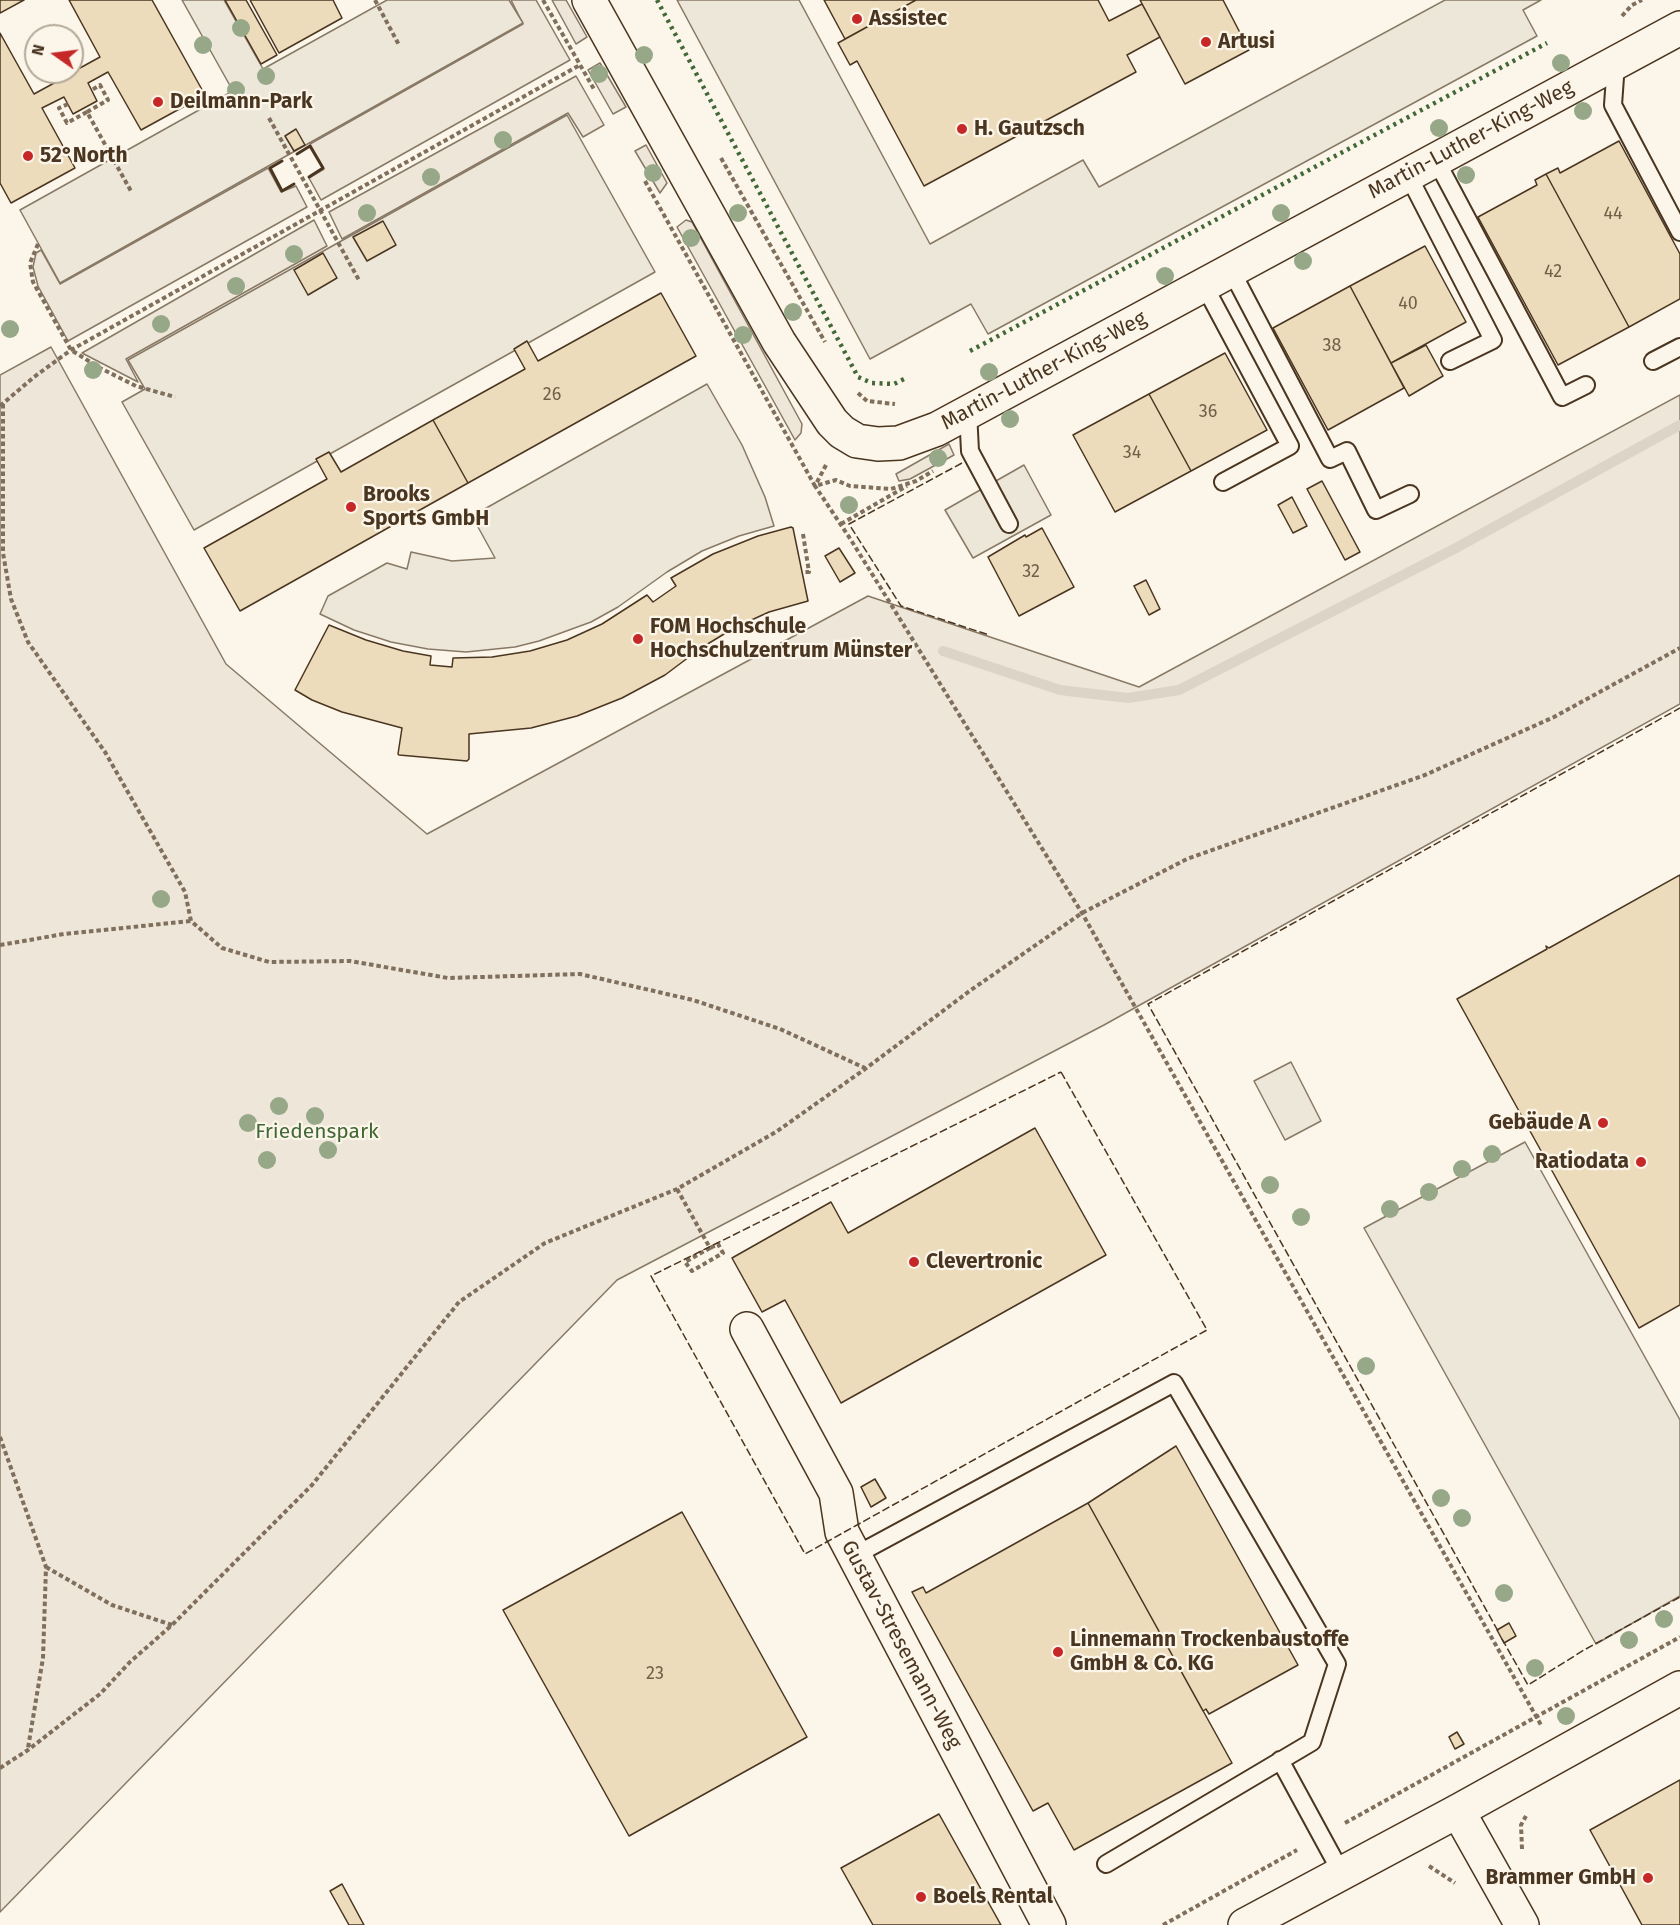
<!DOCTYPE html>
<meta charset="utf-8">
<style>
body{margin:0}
#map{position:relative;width:1680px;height:1925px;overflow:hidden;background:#fbf6e9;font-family:"Fira Sans",sans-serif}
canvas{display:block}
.north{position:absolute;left:24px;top:24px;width:60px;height:60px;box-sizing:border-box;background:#fbf6e9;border:2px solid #b4a999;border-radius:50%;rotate:284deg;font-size:16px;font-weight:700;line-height:24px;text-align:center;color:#4a3520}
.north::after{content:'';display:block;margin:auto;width:21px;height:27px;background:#c62828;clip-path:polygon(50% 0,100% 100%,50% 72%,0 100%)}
</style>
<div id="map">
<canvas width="1680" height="1925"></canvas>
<div class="north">N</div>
</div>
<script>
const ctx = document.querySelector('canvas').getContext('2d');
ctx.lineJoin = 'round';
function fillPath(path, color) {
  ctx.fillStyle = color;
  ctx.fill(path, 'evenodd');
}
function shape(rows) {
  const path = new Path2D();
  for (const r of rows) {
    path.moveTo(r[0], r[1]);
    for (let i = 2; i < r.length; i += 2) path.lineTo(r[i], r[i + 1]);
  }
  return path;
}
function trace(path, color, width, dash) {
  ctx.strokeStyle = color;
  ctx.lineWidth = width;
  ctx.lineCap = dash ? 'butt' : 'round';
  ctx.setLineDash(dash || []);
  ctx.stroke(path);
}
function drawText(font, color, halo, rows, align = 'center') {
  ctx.font = font + ' "Fira Sans",sans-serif';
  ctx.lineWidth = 4.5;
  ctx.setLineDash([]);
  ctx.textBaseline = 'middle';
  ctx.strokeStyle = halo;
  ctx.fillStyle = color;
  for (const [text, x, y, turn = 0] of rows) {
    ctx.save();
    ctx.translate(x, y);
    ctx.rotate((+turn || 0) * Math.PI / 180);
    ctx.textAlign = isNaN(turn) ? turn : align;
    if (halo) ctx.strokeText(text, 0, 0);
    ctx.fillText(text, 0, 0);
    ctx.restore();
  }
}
const green = shape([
 [511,0,536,0,570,60,321,200,309,178,324,169,310,144,523,24,511,0],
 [552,0,566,0,587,37,576,44,552,0],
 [600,63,626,107,613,114,588,70,600,63],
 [576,76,604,125,583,137,568,113,342,239,329,212,576,76],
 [646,145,667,183,660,193,635,151,646,145],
 [268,168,281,192,296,186,307,207,68,341,38,286,33,267,36,253,41,250,60,284,268,168],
 [314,220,327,246,126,359,138,382,82,353,314,220],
 [686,220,692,222,802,424,801,433,795,440,677,227,686,220],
 [51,347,226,664,427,834,868,596,1139,687,1680,395,1680,704,1104,1025,617,1280,0,1912,0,375,51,347],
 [949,444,954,455,910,479,899,481,896,474,949,444]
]);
fillPath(green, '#ede6d9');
trace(green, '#887966', 1.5);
const parking = shape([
 [182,0,224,0,263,69,387,0,509,0,523,23,60,283,20,210,233,91,182,0],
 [677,0,799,0,930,244,1083,160,1099,187,1445,0,1541,0,1523,10,1537,36,988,334,971,304,870,359,677,0],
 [567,115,655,272,194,530,122,402,145,389,128,360,567,115],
 [707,384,742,445,765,497,774,526,739,536,702,551,667,572,618,607,591,622,539,641,515,647,466,652,428,649,391,642,354,630,320,614,328,596,387,563,407,569,411,552,452,561,495,558,472,516,707,384],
 [1024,465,1051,515,973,558,945,510,1024,465],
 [1291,1062,1321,1121,1285,1140,1254,1081,1291,1062],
 [1525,1142,1680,1420,1680,1596,1596,1644,1364,1228,1525,1142]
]);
fillPath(parking, '#ede7d9');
trace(parking, '#887966', 1.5);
trace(shape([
 [943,651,1060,690,1128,698,1179,690,1454,549,1680,425]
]), '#dcd4c6', 10);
const building = shape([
 [0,0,24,0,0,13,0,0],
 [69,0,152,0,205,95,141,130,108,72,88,83,97,101,73,114,64,97,42,108,75,168,11,203,0,183,0,33,34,94,56,82,50,72,72,72,72,55,80,68,100,57,69,0],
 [225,0,246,0,277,55,261,64,225,0],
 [250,0,333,0,342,18,279,53,250,0],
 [824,0,916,0,845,39,824,0],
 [916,0,1098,0,1109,21,1142,4,1160,37,1127,55,1136,72,924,186,857,61,850,65,838,43,916,0],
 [1140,0,1223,0,1249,50,1185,84,1140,0],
 [296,129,305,145,294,151,285,136,296,129],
 [1619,141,1680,254,1680,299,1629,327,1546,174,1558,168,1560,173,1619,141],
 [1546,174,1629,327,1558,365,1478,217,1537,185,1535,180,1546,174],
 [383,221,396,245,367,261,353,237,383,221],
 [1425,246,1466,322,1391,363,1350,286,1425,246],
 [323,253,337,278,308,295,294,270,323,253],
 [1350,286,1404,388,1328,430,1273,328,1350,286],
 [661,293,696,356,468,483,433,420,525,369,514,349,527,341,538,361,661,293],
 [1426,345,1443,376,1409,396,1391,363,1426,345],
 [1225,353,1267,430,1191,471,1149,394,1225,353],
 [1149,394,1191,471,1115,512,1073,435,1149,394],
 [433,420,468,483,240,611,204,548,327,479,316,459,329,452,341,472,433,420],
 [1322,481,1360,552,1345,560,1307,489,1322,481],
 [1292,497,1307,526,1293,533,1278,505,1292,497],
 [791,527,793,528,808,601,769,612,734,628,701,648,665,675,622,698,577,716,531,728,469,734,469,759,467,761,399,755,398,754,402,728,342,712,312,700,295,690,329,625,366,640,403,651,431,656,430,665,452,667,453,658,492,657,530,651,567,640,602,624,647,595,653,602,676,586,671,578,713,554,758,536,791,527],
 [1042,528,1074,587,1019,616,988,557,1025,535,1026,537,1042,528],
 [839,548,855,573,840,582,825,556,839,548],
 [1146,580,1160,609,1149,615,1134,586,1146,580],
 [1680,875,1680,1305,1639,1328,1457,999,1547,949,1546,946,1549,948,1680,875],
 [1035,1128,1106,1255,841,1403,785,1300,762,1312,732,1258,831,1202,848,1233,1035,1128],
 [1176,1446,1298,1665,1209,1714,1206,1709,1203,1711,1088,1503,1176,1446],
 [875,1479,886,1498,871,1507,861,1487,875,1479],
 [1088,1503,1232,1763,1074,1850,1048,1803,1033,1811,912,1592,923,1587,926,1593,1088,1503],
 [682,1512,807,1737,629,1836,503,1610,682,1512],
 [1509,1623,1516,1636,1504,1643,1497,1630,1509,1623],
 [1457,1732,1464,1744,1455,1749,1449,1737,1457,1732],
 [1680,1780,1680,1925,1642,1925,1590,1830,1680,1780],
 [939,1814,1001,1925,873,1925,841,1868,939,1814],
 [342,1884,364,1925,349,1925,330,1891,342,1884]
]);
fillPath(building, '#ecdcbc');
trace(building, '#4a3520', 1.5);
const lane = shape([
 [1616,63,1613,105,1680,232],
 [1436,160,1562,397,1586,385],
 [1408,175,1493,340,1450,361],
 [1231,270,1330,459,1347,451,1376,510,1410,494],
 [1204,285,1290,446,1223,482],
 [1653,361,1680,347],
 [968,412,970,451,1009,524],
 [854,1556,1174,1383,1337,1664,1312,1742,1106,1864],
 [1280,1760,1342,1874]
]);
const street = shape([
 [589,0,779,342,832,422,842,432,857,441,878,444,899,443,937,429,1680,28],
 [747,1329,836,1493,842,1532,1049,1925],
 [1458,1811,1522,1925],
 [1245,1925,1458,1811,1680,1688]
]);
trace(lane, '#4a3520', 20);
trace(street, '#4a3520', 36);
trace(shape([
 [375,0,399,45],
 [543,0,595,91],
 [1622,16,1632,5,1642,0],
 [68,104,59,108,67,123,87,112,132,193],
 [87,112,108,100,100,85,92,90],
 [269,118,360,282],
 [721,158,825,342],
 [645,181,815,486,836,480,850,486,891,489,916,481,933,471],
 [38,244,30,263,33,282,71,350,100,368,136,386,175,397],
 [858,393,867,401,895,404],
 [3,404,3,553,11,599,28,642,105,752,185,892,191,921,222,948,269,962,350,961,448,978,580,974,693,1000,780,1029,865,1068],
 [0,406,34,377,71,350,580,65],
 [826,465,815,486,851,540,1082,913,1541,1725],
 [841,524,907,486],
 [803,534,809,572,803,572],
 [0,945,64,934,191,921],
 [677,1189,710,1248,685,1262,692,1271,723,1253,718,1244,710,1248],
 [0,1437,46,1567,43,1658,28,1748],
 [46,1567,112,1605,172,1625],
 [0,1768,28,1750,100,1694,130,1662,172,1625,312,1485,459,1302,545,1243,677,1189,776,1132,865,1069,971,990,1082,913,1187,859,1425,775,1554,717,1680,648],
 [1345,1823,1680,1637],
 [1522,1849,1521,1825,1526,1816],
 [1429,1866,1455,1883],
 [1163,1925,1297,1850]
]), '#7f6f5c', 4, [4.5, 3]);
trace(lane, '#fbf6e9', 16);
trace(street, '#fbf6e9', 33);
trace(shape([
 [657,0,858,377,872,383,894,384,906,378],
 [970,351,1547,43]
]), '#436837', 4.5, [3, 4.5]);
trace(shape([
 [962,463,849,524,901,606,989,635],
 [1061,1072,1207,1330,805,1554,651,1276,1061,1072],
 [1498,1631,1148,1004,1680,708],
 [1502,1639,1528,1685,1584,1650,1680,1597]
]), '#4a3520', 1.5, [8, 3]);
trace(shape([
 [297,154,310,146,323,168,309,177],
 [282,161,270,168,282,191,294,184]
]), '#4a3520', 3);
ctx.fillStyle = '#96a887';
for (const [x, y] of [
 [241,28],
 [203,45],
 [644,55],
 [1561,63],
 [599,74],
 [266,76],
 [236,90],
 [1583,111],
 [1439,128],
 [503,140],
 [653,173],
 [1466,175],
 [431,177],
 [367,213],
 [738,213],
 [1281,213],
 [691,238],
 [294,254],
 [1303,261],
 [1165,276],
 [236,286],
 [793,312],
 [161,324],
 [10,329],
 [743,335],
 [93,370],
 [989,372],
 [1010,419],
 [938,458],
 [849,505],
 [161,899],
 [279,1106],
 [315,1116],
 [248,1123],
 [328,1150],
 [1492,1154],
 [267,1160],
 [1462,1169],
 [1270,1185],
 [1429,1192],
 [1390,1209],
 [1301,1217],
 [1366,1366],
 [1441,1498],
 [1462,1518],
 [1504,1593],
 [1664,1619],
 [1629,1640],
 [1535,1668],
 [1566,1716]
]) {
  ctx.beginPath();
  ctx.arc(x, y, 9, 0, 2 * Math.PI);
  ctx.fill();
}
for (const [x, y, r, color] of [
 [857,19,6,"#c62828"],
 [1206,42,6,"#c62828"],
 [158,102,6,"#c62828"],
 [962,129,6,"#c62828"],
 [28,156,6,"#c62828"],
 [351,507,6,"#c62828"],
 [638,639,6,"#c62828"],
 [1603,1123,6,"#c62828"],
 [1641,1162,6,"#c62828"],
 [914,1262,6,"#c62828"],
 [1058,1652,6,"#c62828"],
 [1648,1878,6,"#c62828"],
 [921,1897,6,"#c62828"]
]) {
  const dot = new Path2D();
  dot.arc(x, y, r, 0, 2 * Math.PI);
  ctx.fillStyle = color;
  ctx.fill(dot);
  trace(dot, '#fbf6e9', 2);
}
drawText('18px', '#725f47', null, [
 ["44",1613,214],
 ["42",1553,272],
 ["40",1408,304],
 ["38",1332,346],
 ["26",552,395],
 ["36",1208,412],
 ["34",1132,453],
 ["32",1031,572],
 ["23",655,1674]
]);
drawText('bold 21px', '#4a3520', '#fbf6e9', [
 ["Assistec",869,19],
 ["Artusi",1218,42],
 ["Deilmann-Park",170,102],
 ["H. Gautzsch",974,129],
 ["52°North",40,156],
 ["Brooks",363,495],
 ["Sports GmbH",363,519],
 ["FOM Hochschule",650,627],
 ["Hochschulzentrum Münster",650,651],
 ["Gebäude A",1591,1123,"right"],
 ["Ratiodata",1629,1162,"right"],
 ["Clevertronic",926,1262],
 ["Linnemann Trockenbaustoffe",1070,1640],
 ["GmbH & Co. KG",1070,1664],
 ["Brammer GmbH",1636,1878,"right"],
 ["Boels Rental",933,1897]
], 'left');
drawText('21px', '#4a3520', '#fbf6e9', [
 ["Martin-Luther-King-Weg",1471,140,-28],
 ["Martin-Luther-King-Weg",1044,371,-28],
 ["Gustav-Stresemann-Weg",901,1645,62]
]);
drawText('21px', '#436837', '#fbf6e9', [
 ["Friedenspark",317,1132]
]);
</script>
